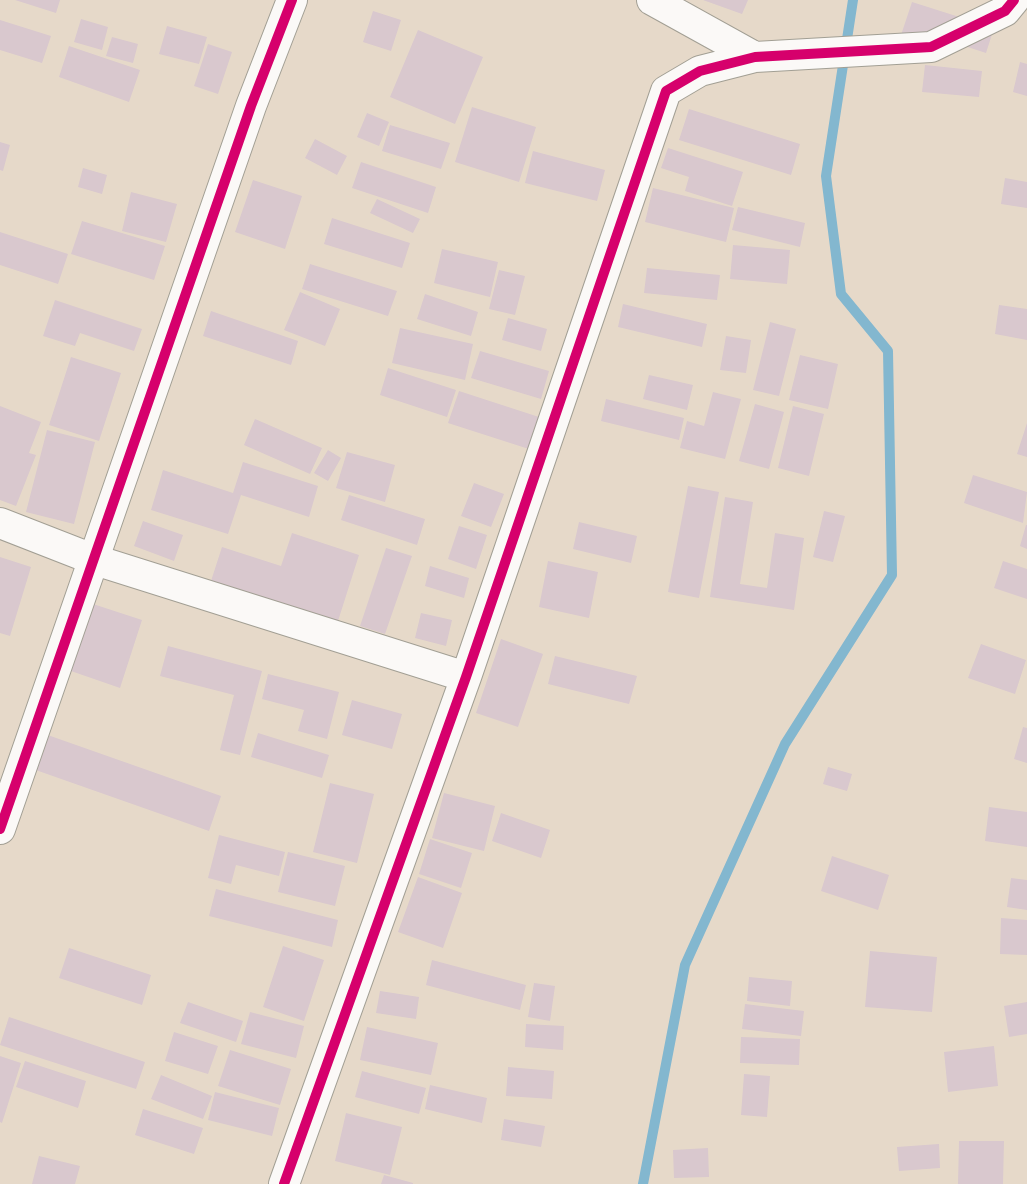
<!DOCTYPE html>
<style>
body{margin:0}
canvas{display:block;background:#e6d9c9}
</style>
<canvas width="1027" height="1184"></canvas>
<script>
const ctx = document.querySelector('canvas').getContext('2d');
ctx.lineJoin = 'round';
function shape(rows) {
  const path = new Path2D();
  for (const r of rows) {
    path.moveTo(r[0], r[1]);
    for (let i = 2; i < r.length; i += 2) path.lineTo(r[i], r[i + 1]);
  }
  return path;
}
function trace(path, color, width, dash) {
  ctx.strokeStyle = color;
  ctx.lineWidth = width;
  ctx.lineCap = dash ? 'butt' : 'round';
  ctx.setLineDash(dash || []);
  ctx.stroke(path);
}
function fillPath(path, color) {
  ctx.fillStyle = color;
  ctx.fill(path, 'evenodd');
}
trace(shape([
 [643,1184,685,965,785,744,892,575,888,351,841,294,826,176,853,0]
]), '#83b7cf', 10);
fillPath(shape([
 [15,0,60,0,56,13],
 [703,0,748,0,742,14],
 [912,2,994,28,986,53,931,35,899,41],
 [373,11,401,20,391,51,363,42],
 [81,19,108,27,102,50,74,42],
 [0,20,51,36,42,63,0,50],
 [167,26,207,37,199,64,159,54],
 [418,30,483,57,455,124,390,97],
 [112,37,138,44,133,63,106,56],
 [208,44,232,52,218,94,194,86],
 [69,46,140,70,129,102,59,77],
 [1020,62,1027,64,1027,96,1013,92],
 [925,65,982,71,979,97,922,92],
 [472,107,536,127,519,182,455,162],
 [689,109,800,144,791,175,679,140],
 [367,113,389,122,379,146,357,137],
 [390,125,450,143,441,169,382,151],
 [315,139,347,156,337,175,305,158],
 [0,142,10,145,3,171,0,170],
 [668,148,743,172,732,206,685,191,689,177,661,168],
 [533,151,605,170,597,201,525,183],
 [361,162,436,187,428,213,352,188],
 [83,168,107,175,102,194,78,187],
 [1005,178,1027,182,1027,208,1001,204],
 [253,180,302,196,285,249,235,232],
 [653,188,734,208,726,242,645,222],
 [131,192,177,204,166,242,122,231],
 [377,199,420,219,413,233,370,213],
 [738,207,805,223,800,247,732,230],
 [332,218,410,243,402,268,324,244],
 [82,221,165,246,154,280,71,254],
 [0,232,68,254,58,284,0,265],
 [733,245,790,250,787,284,730,279],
 [442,249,498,262,490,297,434,283],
 [310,264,397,291,388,316,302,289],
 [647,268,720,275,717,300,644,293],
 [499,270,525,276,515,315,489,309],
 [300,292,340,309,325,346,284,330],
 [425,294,478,312,471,336,417,319],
 [55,300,142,329,134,351,80,333,75,346,43,336],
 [623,304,707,324,702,347,618,327],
 [999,305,1027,309,1027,340,995,334],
 [211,311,298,341,291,365,203,336],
 [508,318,547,329,541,351,502,340],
 [770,322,796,329,779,396,753,390],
 [400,328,473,344,465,380,392,363],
 [726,336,751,340,746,373,720,370],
 [480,351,549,371,541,399,471,378],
 [800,355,838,364,828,409,789,400],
 [71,357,121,373,99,441,49,425],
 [388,368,456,390,447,417,380,395],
 [649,375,693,385,687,410,643,399],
 [459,391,542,418,532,450,448,423],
 [713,392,741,399,725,459,680,448,687,421,704,426],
 [606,399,684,418,679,440,601,421],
 [755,404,784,412,769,469,739,461],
 [0,406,41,422,29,453,36,455,16,506,0,500],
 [793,406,824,414,809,476,778,468],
 [255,419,322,448,310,474,244,445],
 [1027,423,1027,457,1017,454],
 [47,430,95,442,74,524,26,512],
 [328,450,341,458,328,481,314,473],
 [347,452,395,465,385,502,336,488],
 [243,462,318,486,309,517,241,495,228,534,151,510,163,470,233,493],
 [973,475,1027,492,1023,523,964,503],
 [474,483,504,494,491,527,461,516],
 [688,486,719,492,699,598,668,592],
 [349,495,425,519,417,545,341,520],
 [725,497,753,502,740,584,767,588,775,533,804,538,794,610,710,597],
 [824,511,845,516,833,562,813,557],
 [143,521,183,535,174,561,134,546],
 [579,522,637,536,631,563,573,549],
 [1026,525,1027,525,1027,549,1020,546],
 [459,526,487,535,476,569,448,559],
 [292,533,359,555,338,621,211,581,222,547,281,566],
 [386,548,412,556,385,634,360,626],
 [0,557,31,567,10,636,0,633],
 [548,561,598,572,589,618,539,607],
 [1003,561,1027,569,1027,599,994,588],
 [430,566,469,578,464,598,425,586],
 [93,604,142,620,120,688,71,671],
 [421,613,452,620,446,646,415,638],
 [501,639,543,654,518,727,476,713],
 [981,644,1026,660,1015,694,968,678],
 [168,646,262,671,240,755,220,750,234,695,160,676],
 [555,656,637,676,629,704,548,684],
 [268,674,339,692,327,739,298,731,304,710,262,699],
 [352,700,402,714,392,749,342,735],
 [1023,727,1027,728,1027,763,1014,759],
 [42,733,221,796,209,831,30,768],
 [258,733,329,755,322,778,251,757],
 [828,767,852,774,847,791,823,784],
 [330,783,374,794,357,863,313,852],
 [444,793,495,806,484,851,432,838],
 [989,807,1027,812,1027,847,985,841],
 [501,813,550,830,541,858,492,841],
 [219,835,285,852,279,876,236,865,231,884,208,878],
 [430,839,472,853,461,888,419,874],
 [288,852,345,866,335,906,278,892],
 [832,856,889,875,878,910,821,891],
 [418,877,462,893,443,948,398,932],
 [1011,878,1027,880,1027,910,1007,907],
 [216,889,338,920,332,947,209,916],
 [1001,918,1027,920,1027,955,1000,954],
 [283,946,324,960,304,1021,263,1007],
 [69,948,151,975,142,1005,59,978],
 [870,951,937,957,932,1012,865,1007],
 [432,960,526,985,520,1010,426,985],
 [749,977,792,981,790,1006,747,1001],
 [534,983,555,986,550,1021,528,1017],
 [380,991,419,997,416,1019,376,1013],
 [188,1002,243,1021,236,1042,180,1023],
 [1027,1002,1027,1034,1009,1037,1004,1006],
 [745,1004,804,1011,801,1036,742,1029],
 [250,1012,304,1026,296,1058,241,1044],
 [9,1017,145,1062,136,1089,0,1045],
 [526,1024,564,1026,563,1050,525,1047],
 [367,1027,438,1043,431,1075,360,1060],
 [174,1032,218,1046,208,1074,165,1061],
 [741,1037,800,1039,799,1065,740,1063],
 [994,1046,998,1086,948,1092,944,1052],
 [230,1050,291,1069,280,1105,218,1086],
 [0,1056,21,1063,2,1123,0,1122],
 [25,1061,86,1081,78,1108,16,1087],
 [508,1067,554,1071,552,1099,506,1096],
 [362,1071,426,1088,419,1114,355,1097],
 [744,1074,770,1076,767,1117,741,1115],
 [161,1075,212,1096,203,1119,151,1099],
 [430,1085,487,1098,482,1123,425,1109],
 [215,1092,279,1108,272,1136,208,1120],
 [143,1109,203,1128,194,1154,135,1135],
 [346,1113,402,1127,390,1175,335,1161],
 [504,1119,545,1126,541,1147,501,1140],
 [959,1141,1004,1141,1003,1184,958,1184],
 [939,1144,940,1168,899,1171,897,1147],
 [708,1148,709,1177,674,1178,673,1150],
 [39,1156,80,1166,75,1184,32,1184],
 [384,1175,413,1183,413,1184,381,1184]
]), '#d9c8ce');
const street = shape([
 [652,0,755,57],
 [0,523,95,560,466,677],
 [0,829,251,106,292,0],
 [284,1184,466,677,666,91,700,71,755,57,931,47,1005,11,1014,0]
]);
trace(street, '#a29f94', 32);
trace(street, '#fbf9f7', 30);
trace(shape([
 [0,829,251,106,292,0],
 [284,1184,466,677,666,91,700,71,755,57,931,47,1005,11,1014,0]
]), '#d6006c', 10);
</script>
